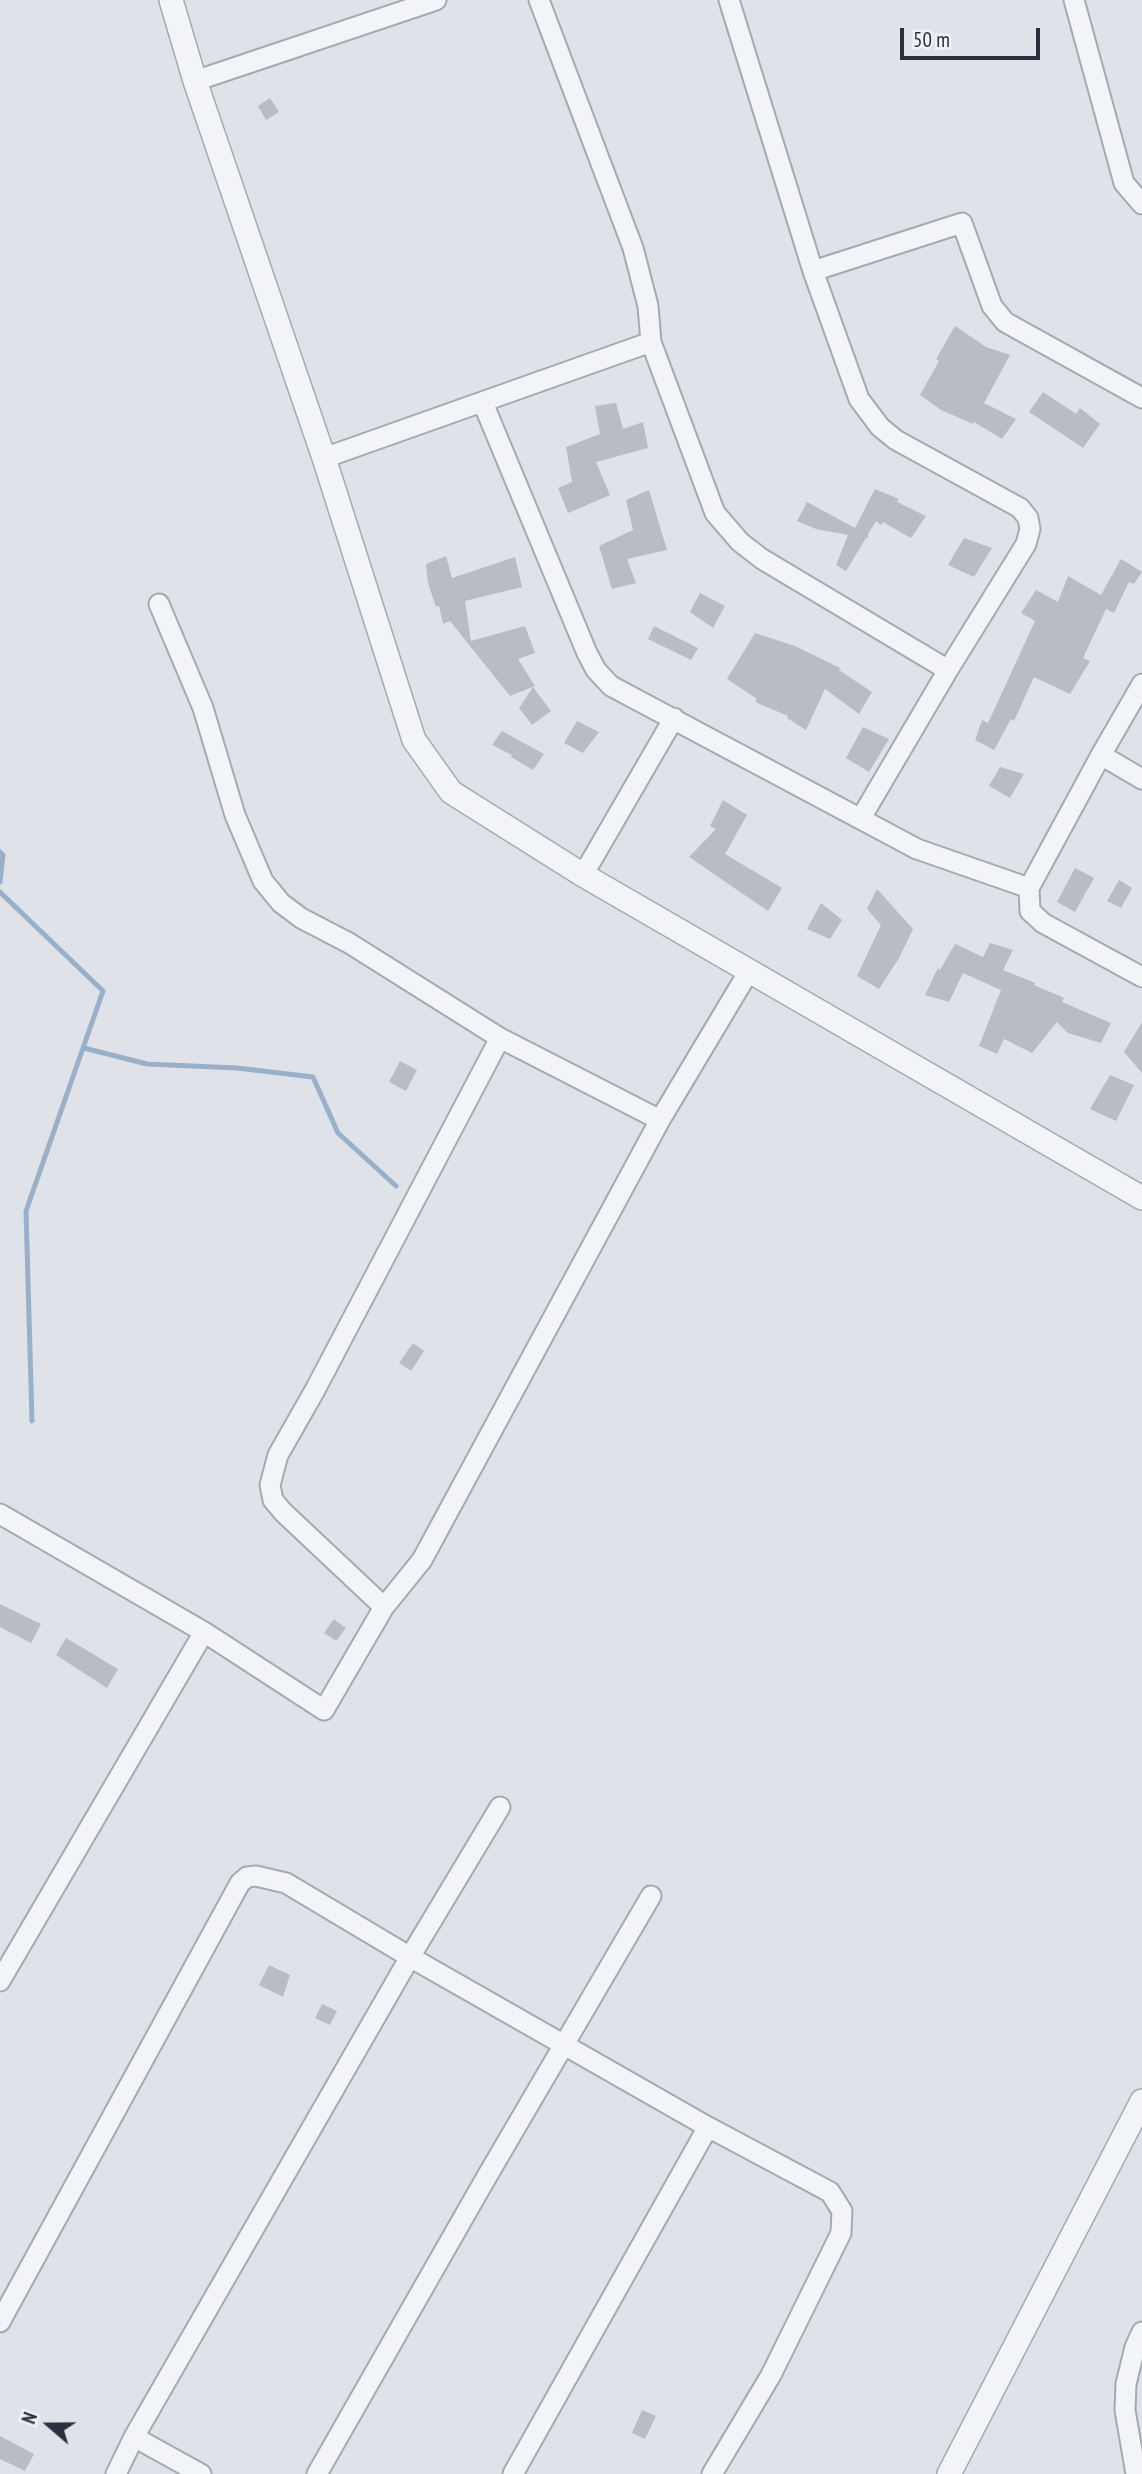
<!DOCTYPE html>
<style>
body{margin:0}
#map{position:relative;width:1142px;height:2474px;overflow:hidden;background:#dfe3e9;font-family:"PT Sans Narrow",sans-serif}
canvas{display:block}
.north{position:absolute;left:14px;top:2390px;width:70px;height:70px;-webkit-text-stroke:5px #eff2f6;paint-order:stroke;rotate:290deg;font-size:19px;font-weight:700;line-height:28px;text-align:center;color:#283040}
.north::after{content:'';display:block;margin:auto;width:24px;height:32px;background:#283040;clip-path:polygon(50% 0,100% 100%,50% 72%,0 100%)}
.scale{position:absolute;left:900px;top:28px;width:140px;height:32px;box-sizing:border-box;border:4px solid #283040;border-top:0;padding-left:9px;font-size:21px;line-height:24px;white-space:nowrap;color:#283040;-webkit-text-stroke:5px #eff2f6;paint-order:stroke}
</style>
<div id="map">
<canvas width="1142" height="2474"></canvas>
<div class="north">N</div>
<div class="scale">50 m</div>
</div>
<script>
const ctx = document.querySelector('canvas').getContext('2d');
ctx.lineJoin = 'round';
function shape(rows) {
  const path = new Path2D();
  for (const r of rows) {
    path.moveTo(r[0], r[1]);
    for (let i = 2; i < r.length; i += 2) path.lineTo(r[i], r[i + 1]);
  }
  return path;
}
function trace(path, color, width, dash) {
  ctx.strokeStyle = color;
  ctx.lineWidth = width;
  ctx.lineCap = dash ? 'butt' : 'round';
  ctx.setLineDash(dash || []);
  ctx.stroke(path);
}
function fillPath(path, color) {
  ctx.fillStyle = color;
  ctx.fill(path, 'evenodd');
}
trace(shape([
 [0,852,3,855,0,882],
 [0,892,103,991,26,1211,32,1421],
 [84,1048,147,1064,237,1068,313,1077,338,1133,396,1186]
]), '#9ab0c9', 5);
fillPath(shape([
 [270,98,279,112,266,120,258,106],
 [955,326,986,347,1010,355,984,403,1016,419,1002,439,974,422,973,424,941,410,920,395,939,361,936,359],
 [1043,392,1076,414,1080,408,1100,424,1083,448,1029,412],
 [616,403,623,429,643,422,648,448,596,462,610,495,568,513,558,488,572,482,566,447,600,434,595,406],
 [875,489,899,499,897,502,926,516,911,538,883,522,881,525,876,521,868,534,868,538,866,538,846,571,836,565,848,535,816,529,797,521,807,502,855,528],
 [649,490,667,550,627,559,636,583,612,589,599,546,633,530,626,500],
 [964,538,992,548,974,577,948,565],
 [446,556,452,578,515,557,522,587,465,601,471,641,525,626,535,653,518,659,535,686,510,696,450,621,443,624,439,606,436,607,428,583,426,564],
 [1121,559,1142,572,1134,584,1129,582,1114,613,1106,609,1083,658,1090,661,1070,694,1034,677,1014,721,1011,719,994,750,975,740,982,720,988,723,1035,621,1021,613,1036,590,1058,602,1068,576,1101,595],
 [700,593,725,606,713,628,690,612],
 [654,626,698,648,691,660,648,639],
 [755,633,795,646,840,668,839,670,872,692,859,714,825,689,806,730,787,718,788,716,755,702,757,699,727,679],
 [533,687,551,711,532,725,519,708],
 [577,721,599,732,583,753,564,743],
 [863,727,889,739,869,772,846,758],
 [502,731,544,754,533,770,511,757,512,755,492,745],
 [1000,767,1024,774,1010,798,989,786],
 [723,800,747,815,725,854,782,888,768,911,689,857,716,829,710,826],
 [1075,868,1094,878,1075,912,1057,902],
 [1119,880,1132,888,1121,908,1107,901],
 [877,889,913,929,899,958,879,989,857,976,881,925,867,909],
 [821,903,842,920,830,939,807,929],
 [990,943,1013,950,1003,970,1035,983,1034,985,1064,998,1062,1002,1111,1023,1101,1043,1068,1033,1057,1022,1032,1053,1004,1039,997,1054,979,1046,1001,990,963,973,949,1002,925,995,938,968,940,970,955,944,983,957],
 [1142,1022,1142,1073,1124,1052],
 [400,1061,417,1070,406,1091,389,1082],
 [1110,1075,1134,1085,1116,1121,1090,1109],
 [413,1343,424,1351,411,1371,399,1363],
 [0,1604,41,1624,31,1643,0,1627],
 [334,1619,346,1628,336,1641,324,1633],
 [66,1638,118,1669,107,1688,56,1655],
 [269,1965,290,1975,283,1997,259,1985],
 [322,2004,337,2011,330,2025,315,2018],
 [642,2410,656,2416,645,2439,632,2433],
 [0,2436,34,2454,25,2471,0,2459]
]), '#b7bcc5');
const minor = shape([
 [729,0,813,271,859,399,880,427,896,440,1020,508,1028,518,1030,529,1026,544,948,670,861,818],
 [1074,0,1124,183,1142,204],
 [195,81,436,0],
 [813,271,962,223,992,306,1005,322,1142,398],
 [651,342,715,513,740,542,762,559,948,670],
 [483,403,587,653,596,670,611,686,917,849,1029,888,1030,911,1043,923,1142,977],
 [324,458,651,342,648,306,633,248,539,0],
 [159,604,203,708,235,815,263,881,281,903,301,918,349,943,500,1038,660,1120],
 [1101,755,1142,779],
 [583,875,674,718],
 [1029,888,1101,755,1142,684],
 [0,1514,204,1632,324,1710,384,1607,422,1560,660,1120,749,971],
 [384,1607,283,1512,273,1500,270,1485,278,1455,315,1390,500,1038],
 [0,1981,204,1632],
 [0,2322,240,1883,247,1877,256,1876,286,1883,410,1957,708,2127,830,2192,842,2211,841,2233,771,2375,712,2474],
 [134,2437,201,2474],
 [116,2474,134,2437,410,1957,500,1807],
 [317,2474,486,2178,651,1896],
 [513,2474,708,2127],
 [1136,2474,1125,2410,1126,2384,1135,2347,1142,2332]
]);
const tertiary = shape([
 [171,0,195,81,324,458,414,740,451,792,583,875,1142,1198],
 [949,2474,1142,2101]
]);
trace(minor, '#a4aab3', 23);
trace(tertiary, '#a4aab3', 26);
trace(minor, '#f2f4f7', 19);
trace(tertiary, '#f2f4f7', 23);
</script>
